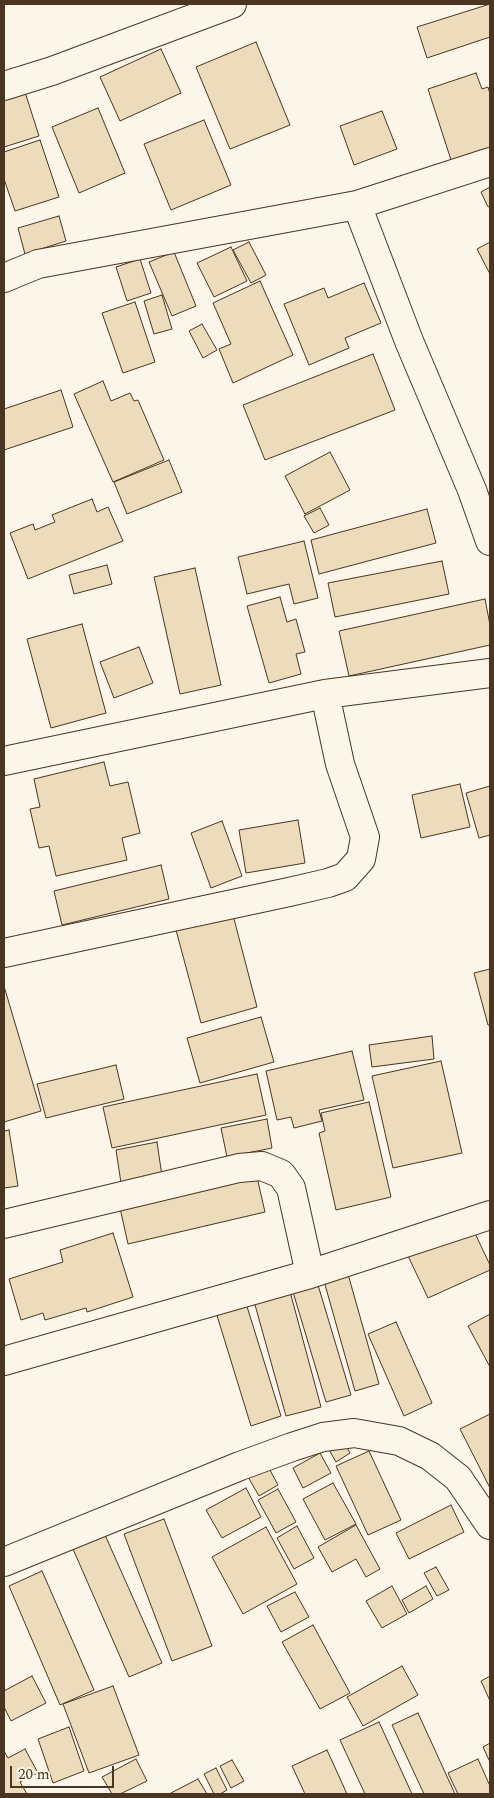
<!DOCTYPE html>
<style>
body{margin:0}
#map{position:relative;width:494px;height:1798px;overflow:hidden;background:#fbf6e9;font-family:Spectral,serif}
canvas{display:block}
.frame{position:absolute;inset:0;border:5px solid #4a3520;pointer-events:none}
.scale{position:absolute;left:10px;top:1766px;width:104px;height:22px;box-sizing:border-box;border:2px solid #4a3520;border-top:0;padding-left:6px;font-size:15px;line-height:18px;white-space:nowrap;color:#4a3520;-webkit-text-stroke:4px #fbf6e9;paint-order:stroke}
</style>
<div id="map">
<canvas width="494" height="1798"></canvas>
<div class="frame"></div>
<div class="scale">20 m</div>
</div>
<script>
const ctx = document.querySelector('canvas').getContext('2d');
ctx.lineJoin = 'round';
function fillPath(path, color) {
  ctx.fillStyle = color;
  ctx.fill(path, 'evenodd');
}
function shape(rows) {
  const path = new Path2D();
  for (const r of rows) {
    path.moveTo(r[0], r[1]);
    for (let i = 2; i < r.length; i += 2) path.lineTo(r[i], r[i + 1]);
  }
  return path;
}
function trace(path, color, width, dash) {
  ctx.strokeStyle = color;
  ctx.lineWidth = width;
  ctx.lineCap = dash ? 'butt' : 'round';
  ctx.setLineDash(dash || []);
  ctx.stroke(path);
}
const building = shape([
 [490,4,490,37,427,58,417,27,490,4],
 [256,42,290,125,230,149,196,67,256,42],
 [161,49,181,93,120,121,100,77,161,49],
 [476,73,482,89,488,87,490,94,490,151,452,163,428,89,476,73],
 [25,92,39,136,4,147,4,99,25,92],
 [98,108,125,173,79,193,52,127,98,108],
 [382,111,397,149,354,165,340,126,382,111],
 [204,120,231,185,171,210,144,144,204,120],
 [40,140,59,197,15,211,4,179,4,152,40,140],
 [490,187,490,206,488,207,481,192,490,187],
 [59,216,66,241,25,254,18,228,59,216],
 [249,242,266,275,251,283,233,250,249,242],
 [490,242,490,274,477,249,490,242],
 [231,247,247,281,214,297,197,263,231,247],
 [174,252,196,306,172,316,149,262,174,252],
 [140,259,151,293,127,301,116,267,140,259],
 [260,281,293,355,233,383,219,349,231,344,213,303,260,281],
 [364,283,381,323,345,338,349,348,309,365,284,304,324,288,328,298,364,283],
 [162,295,172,329,154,334,144,301,162,295],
 [135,302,155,362,123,373,102,313,135,302],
 [202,324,217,350,203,358,189,331,202,324],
 [373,354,395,410,265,460,243,405,373,354],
 [103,381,111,401,130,393,134,401,138,400,164,460,113,482,74,394,103,381],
 [61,390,73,427,4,450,4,409,61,390],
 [330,452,350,490,305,514,285,476,330,452],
 [169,460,182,492,127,514,114,482,169,460],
 [92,499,97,512,108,507,123,541,28,579,10,533,33,524,35,530,55,522,52,515,92,499],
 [320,508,329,525,314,533,304,516,320,508],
 [427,509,436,543,319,574,311,540,427,509],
 [304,541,318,598,294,604,289,584,247,594,238,557,304,541],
 [442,561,449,594,335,617,328,583,442,561],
 [107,565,112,584,74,594,69,575,107,565],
 [195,568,221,685,180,694,154,577,195,568],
 [280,597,287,622,296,619,305,652,296,654,301,674,269,683,247,606,280,597],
 [485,599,490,625,490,645,349,676,339,631,485,599],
 [82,624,106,713,51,728,27,639,82,624],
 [139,647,153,683,114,698,100,662,139,647],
 [104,762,110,786,128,782,140,833,122,838,127,860,56,876,49,846,39,848,30,809,40,807,34,779,104,762],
 [460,784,470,827,421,838,412,795,460,784],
 [490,786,490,835,479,838,466,793,490,786],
 [298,820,305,863,246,873,239,830,298,820],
 [222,821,242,876,211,888,191,833,222,821],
 [161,865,169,899,62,925,54,891,161,865],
 [233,915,257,1007,201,1023,176,930,233,915],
 [490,969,490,1025,488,1025,474,973,490,969],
 [4,986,41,1111,4,1122,4,986],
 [261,1017,274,1062,200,1083,187,1038,261,1017],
 [432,1036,434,1059,372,1067,369,1045,432,1036],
 [352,1051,364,1100,319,1110,322,1121,294,1128,291,1117,277,1120,266,1071,352,1051],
 [441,1061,462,1153,393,1168,372,1076,441,1061],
 [116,1065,124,1099,46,1118,37,1084,116,1065],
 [257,1074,266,1115,112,1148,103,1107,257,1074],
 [369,1102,391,1197,336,1210,319,1133,325,1131,321,1113,369,1102],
 [267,1119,272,1148,227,1157,221,1128,267,1119],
 [9,1130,18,1186,4,1188,4,1131,9,1130],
 [157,1142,162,1176,121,1183,116,1150,157,1142],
 [257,1177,265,1212,128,1244,120,1208,257,1177],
 [472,1227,490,1265,490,1270,428,1298,408,1256,472,1227],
 [113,1233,133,1297,87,1312,86,1308,45,1320,43,1313,21,1320,9,1279,63,1262,60,1250,113,1233],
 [346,1267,379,1384,355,1391,322,1274,346,1267],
 [315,1275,351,1395,326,1402,290,1282,315,1275],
 [288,1284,321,1407,286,1416,252,1294,288,1284],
 [245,1300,281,1416,251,1426,215,1309,245,1300],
 [490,1314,490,1367,468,1326,490,1314],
 [396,1322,432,1403,404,1416,368,1334,396,1322],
 [490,1414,490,1488,460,1429,490,1414],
 [343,1440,350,1453,336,1462,328,1448,343,1440],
 [369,1451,401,1520,368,1535,336,1466,369,1451],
 [320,1453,331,1473,303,1488,293,1468,320,1453],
 [264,1459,278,1485,259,1496,244,1470,264,1459],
 [333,1483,356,1524,325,1540,303,1499,333,1483],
 [246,1488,261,1517,222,1538,206,1510,246,1488],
 [278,1489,296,1522,276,1533,258,1500,278,1489],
 [451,1505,464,1532,409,1559,396,1533,451,1505],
 [164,1519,212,1646,172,1661,124,1534,164,1519],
 [356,1525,380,1569,366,1577,356,1559,332,1572,318,1547,356,1525],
 [297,1526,314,1558,294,1569,277,1538,297,1526],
 [266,1527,297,1584,243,1614,212,1557,266,1527],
 [105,1535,162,1663,129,1677,73,1549,105,1535],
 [436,1567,449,1590,437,1596,424,1573,436,1567],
 [42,1571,94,1690,60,1705,9,1586,42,1571],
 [392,1586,407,1614,382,1628,366,1601,392,1586],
 [426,1586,433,1599,409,1613,402,1600,426,1586],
 [295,1592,309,1617,281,1632,267,1606,295,1592],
 [313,1625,350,1693,320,1709,282,1642,313,1625],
 [402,1666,418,1695,363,1726,347,1697,402,1666],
 [32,1676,46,1703,11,1721,4,1707,4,1691,32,1676],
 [490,1676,490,1701,481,1681,490,1676],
 [113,1686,139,1755,89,1773,63,1704,113,1686],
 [418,1713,455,1794,424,1794,392,1725,418,1713],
 [379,1722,412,1794,365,1794,340,1740,379,1722],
 [69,1727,84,1771,53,1783,38,1739,69,1727],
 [490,1743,490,1762,483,1747,490,1743],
 [25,1749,38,1773,20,1782,27,1794,4,1794,4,1751,8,1758,25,1749],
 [327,1750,347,1794,305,1794,292,1766,327,1750],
 [136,1759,147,1781,120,1794,112,1794,102,1777,136,1759],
 [478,1759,490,1786,490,1794,458,1794,448,1773,478,1759],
 [232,1760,244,1781,231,1788,220,1766,232,1760],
 [216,1768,227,1790,220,1794,214,1794,204,1774,216,1768],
 [198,1779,207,1794,169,1794,198,1779]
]);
fillPath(building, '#ecdcbc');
trace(building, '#4a3520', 1);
const street = shape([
 [4,86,52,71,232,4],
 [357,205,409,341,472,490,490,541],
 [4,278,38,264,357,205,490,162],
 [4,761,325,694,490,673],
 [4,953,289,892,328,883,345,877,361,859,365,837,340,764,325,694],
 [4,1224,239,1168,262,1166,281,1174,291,1188,310,1274,490,1215],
 [4,1361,310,1274],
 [4,1562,240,1466,292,1447,323,1437,354,1433,399,1441,430,1456,458,1478,490,1525]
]);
trace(street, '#4a3520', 30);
trace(street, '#fbf6e9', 28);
</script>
